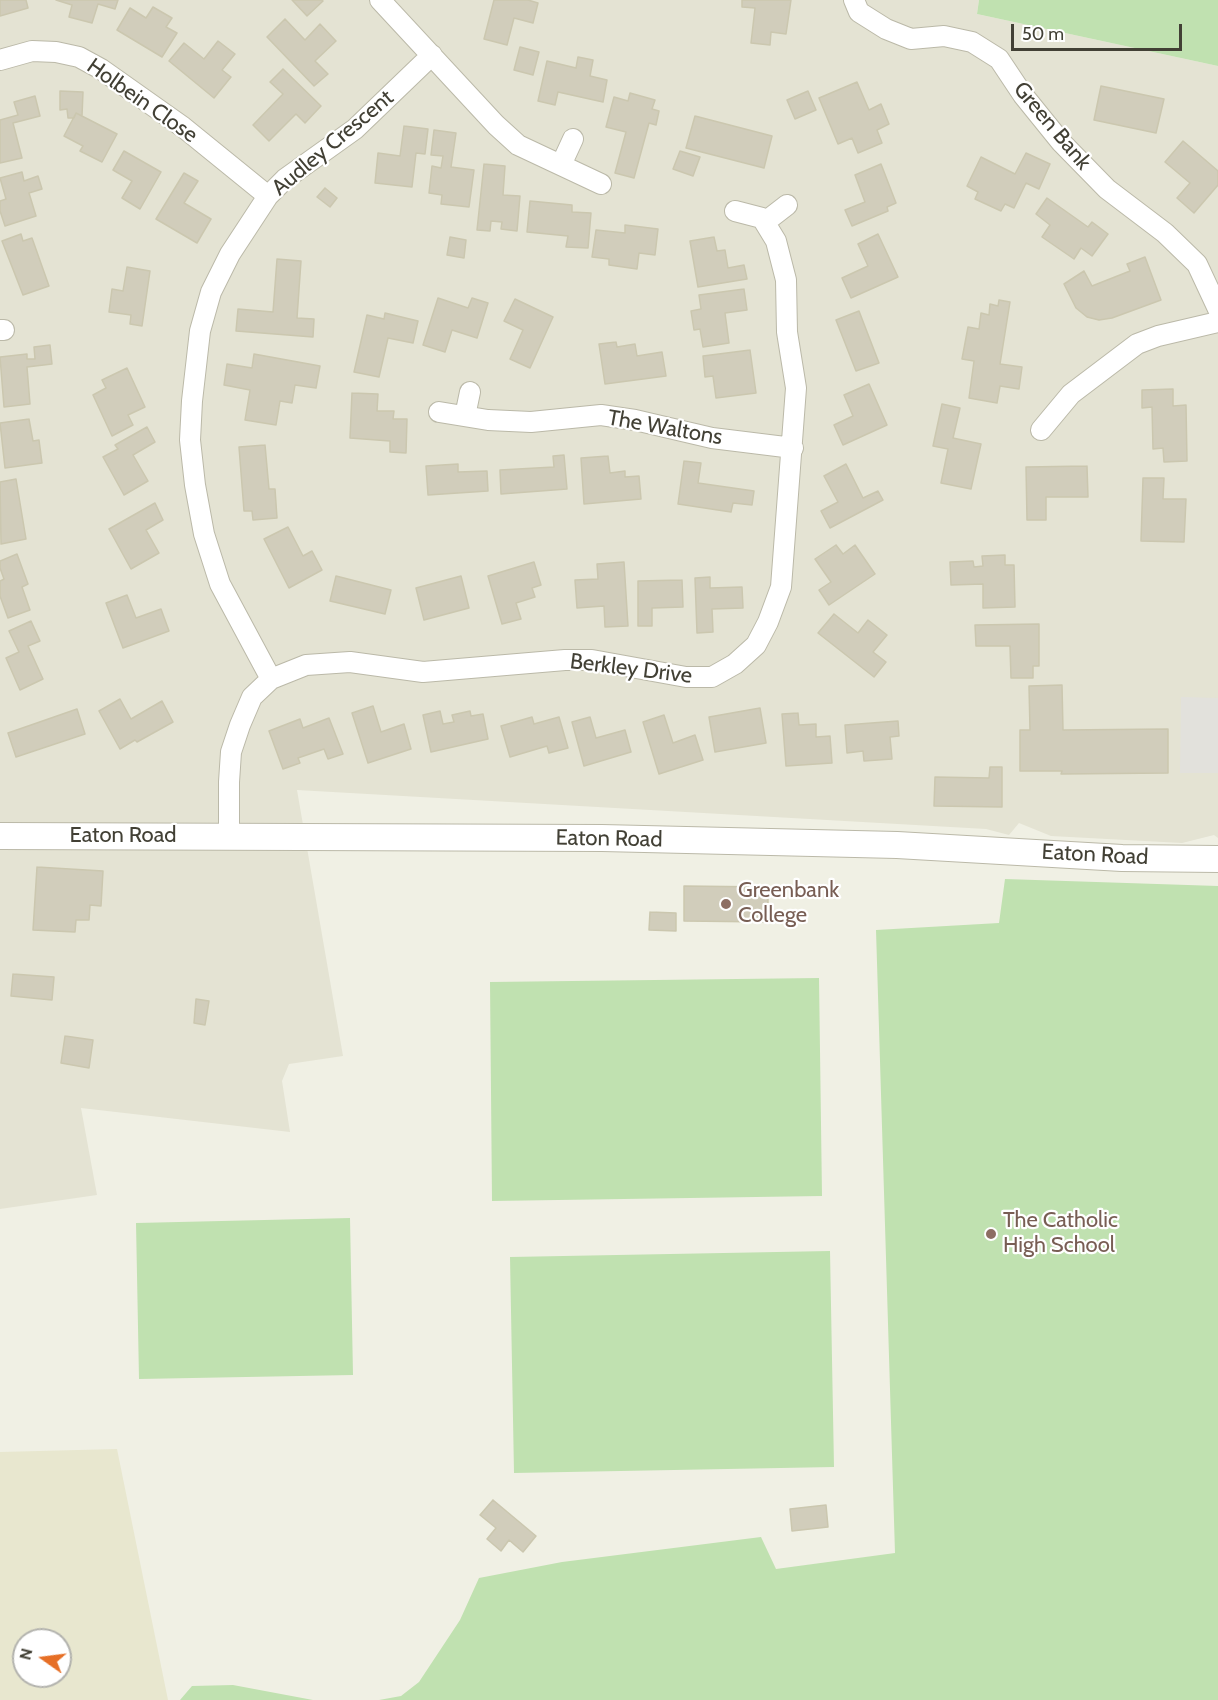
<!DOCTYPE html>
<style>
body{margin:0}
#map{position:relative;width:1218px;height:1700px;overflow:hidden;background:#f0f0e4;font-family:Cabin,sans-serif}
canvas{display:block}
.north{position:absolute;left:12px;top:1628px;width:60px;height:60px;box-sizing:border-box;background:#fff;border:2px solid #b3b3ae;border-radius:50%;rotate:284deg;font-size:16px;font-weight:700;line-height:24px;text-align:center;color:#424035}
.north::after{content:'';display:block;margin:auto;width:21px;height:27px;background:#e66f26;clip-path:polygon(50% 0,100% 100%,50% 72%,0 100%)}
.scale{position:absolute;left:1011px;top:24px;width:171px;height:27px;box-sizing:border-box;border:3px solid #424035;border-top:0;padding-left:8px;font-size:18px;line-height:21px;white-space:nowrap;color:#424035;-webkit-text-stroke:4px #fff;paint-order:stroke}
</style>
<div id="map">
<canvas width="1218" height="1700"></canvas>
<div class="north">N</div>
<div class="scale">50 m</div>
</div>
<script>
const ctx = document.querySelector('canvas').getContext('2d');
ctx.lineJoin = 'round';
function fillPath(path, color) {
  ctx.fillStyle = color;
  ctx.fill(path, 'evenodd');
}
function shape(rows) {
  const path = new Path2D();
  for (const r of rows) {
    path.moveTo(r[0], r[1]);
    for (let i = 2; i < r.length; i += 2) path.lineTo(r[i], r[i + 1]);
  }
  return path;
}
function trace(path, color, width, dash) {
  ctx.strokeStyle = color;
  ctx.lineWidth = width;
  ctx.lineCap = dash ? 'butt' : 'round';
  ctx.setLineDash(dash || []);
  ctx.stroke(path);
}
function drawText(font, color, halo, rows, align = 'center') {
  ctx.font = font + ' Cabin,sans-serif';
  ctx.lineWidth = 4.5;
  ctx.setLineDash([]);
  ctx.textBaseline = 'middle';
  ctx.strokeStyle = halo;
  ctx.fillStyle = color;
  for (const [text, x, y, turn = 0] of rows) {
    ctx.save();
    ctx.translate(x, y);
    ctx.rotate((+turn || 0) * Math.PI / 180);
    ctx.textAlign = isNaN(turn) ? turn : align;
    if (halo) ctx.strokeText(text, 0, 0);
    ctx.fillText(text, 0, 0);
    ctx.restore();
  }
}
fillPath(shape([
 [0,0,979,0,977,14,1218,66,1218,838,1214,835,1182,843,1051,836,1019,823,1009,835,986,829,297,790,343,1056,289,1064,282,1081,290,1132,81,1108,97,1195,0,1209]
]), '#e4e3d3');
fillPath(shape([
 [117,1449,168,1700,0,1700,0,1452],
 [24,1640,60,1640,60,1676,24,1676]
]), '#e8e7cf');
fillPath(shape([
 [979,0,1218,0,1218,66,977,14],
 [1005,879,1218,886,1218,1700,379,1700,401,1696,419,1682,460,1620,479,1578,562,1562,761,1537,776,1569,895,1553,876,930,999,923],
 [819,978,822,1196,492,1201,490,982],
 [350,1218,353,1375,139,1379,136,1223],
 [830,1251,834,1467,514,1473,510,1257],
 [233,1685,313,1700,180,1700,192,1686]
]), '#c0e1b0');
fillPath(shape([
 [1181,697,1218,698,1218,773,1180,773]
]), '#e2e1dc');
const building = shape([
 [0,0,26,0,28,8,0,16,0,0],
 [56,0,118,0,115,9,98,4,92,23,69,17,72,5,56,0],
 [292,0,322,0,323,1,307,16,292,0],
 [494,0,528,0,538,3,533,23,514,18,507,45,484,39,494,0],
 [742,0,791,0,786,34,771,32,770,45,751,43,755,8,742,7,742,0],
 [153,7,172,18,166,27,177,33,162,57,117,30,130,8,146,18,153,7],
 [285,19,305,40,320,24,336,41,315,61,328,74,314,86,267,37,285,19],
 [218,41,235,54,222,70,231,77,214,98,169,61,184,43,204,59,218,41],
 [520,47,539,52,533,75,514,70,520,47],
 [578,57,593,60,590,76,607,80,603,102,558,92,555,105,538,101,547,61,576,68,578,57],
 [283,69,321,106,305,123,296,114,269,141,253,125,283,94,270,82,283,69],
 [857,82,869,110,881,104,889,124,877,130,882,143,858,153,852,138,838,144,819,98,857,82],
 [1101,86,1164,99,1156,133,1094,120,1101,86],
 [60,91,83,92,82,116,76,113,74,118,68,118,67,109,60,110,60,91],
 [808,91,816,110,795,119,787,100,808,91],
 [630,93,655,100,652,109,659,111,656,125,649,123,634,178,615,173,626,132,606,127,614,97,628,101,630,93],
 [35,96,40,116,13,123,22,158,0,163,0,120,18,115,14,102,35,96],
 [76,113,117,134,102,162,80,151,83,146,64,136,76,113],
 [695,116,772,136,764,168,686,148,695,116],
 [404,126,428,129,425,154,416,153,412,187,375,183,378,153,400,156,404,126],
 [434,130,456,133,451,167,474,170,469,207,441,204,442,195,429,193,432,166,441,168,443,156,431,155,434,130],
 [1183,141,1218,171,1218,185,1194,213,1177,198,1190,183,1165,162,1183,141],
 [124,151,161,172,140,209,122,198,132,181,113,170,124,151],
 [680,151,700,157,693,176,673,169,680,151],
 [1026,153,1050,164,1039,189,1026,183,1014,208,1005,204,1001,211,975,199,978,192,967,186,981,157,1015,174,1026,153],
 [484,164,505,166,503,195,520,196,517,231,501,229,502,222,491,221,490,231,477,230,484,164],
 [881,164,896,203,887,207,888,211,852,226,845,210,865,202,855,175,881,164],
 [22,172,24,181,38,176,42,189,29,193,36,216,5,226,0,211,0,201,6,199,0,178,22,172],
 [184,173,198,181,184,203,211,219,197,243,156,219,184,173],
 [325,188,337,198,330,207,317,197,325,188],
 [1047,198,1088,227,1092,222,1108,234,1092,256,1081,248,1074,259,1042,237,1050,225,1036,214,1047,198],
 [530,201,572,205,572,212,591,213,588,248,566,247,568,236,527,232,530,201],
 [625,225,658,229,655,255,639,253,637,269,609,265,609,259,592,257,596,230,625,233,625,225],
 [21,234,23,241,32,238,49,286,23,295,2,241,21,234],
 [878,234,898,277,851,298,842,278,868,266,858,244,878,234],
 [450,237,466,240,464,258,447,255,450,237],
 [714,237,717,251,725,250,728,268,744,265,747,279,698,287,690,241,714,237],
 [1145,257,1161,300,1112,318,1099,320,1087,317,1076,308,1064,284,1084,271,1092,286,1130,271,1127,264,1145,257],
 [277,259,301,261,297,318,314,319,313,337,236,331,238,309,273,312,277,259],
 [127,267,150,271,142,326,130,324,131,315,109,312,112,289,123,291,127,267],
 [744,289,747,310,725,313,729,343,703,347,700,329,694,330,691,311,701,309,699,295,744,289],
 [438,298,468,308,472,298,488,303,477,338,452,330,445,352,423,345,438,298],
 [515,299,553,317,530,368,510,359,523,330,504,321,515,299],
 [999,300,1010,302,1000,364,1022,367,1019,389,1000,386,997,403,969,398,974,361,962,359,968,327,979,329,981,313,989,315,990,304,998,306,999,300],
 [859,311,879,363,856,371,836,320,859,311],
 [385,313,418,321,413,343,388,338,379,377,354,372,367,315,384,319,385,313],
 [616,342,617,347,635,344,637,356,662,352,666,376,605,384,599,344,616,342],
 [50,345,52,364,27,367,30,404,4,407,0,357,27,354,27,359,35,359,34,347,50,345],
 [750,350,756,393,716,398,713,376,705,377,703,356,750,350],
 [254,354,320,366,316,388,295,385,292,403,280,401,276,425,245,420,250,390,224,385,227,364,252,368,254,354],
 [127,368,145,407,128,415,133,425,112,436,93,395,106,388,102,380,127,368],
 [869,384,887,425,843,445,834,425,853,416,844,395,869,384],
 [1173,389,1173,406,1186,405,1187,461,1164,462,1163,448,1153,449,1152,407,1142,408,1142,390,1173,389],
 [352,393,378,394,377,411,394,411,393,419,407,419,406,453,390,452,390,441,350,438,352,393],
 [942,404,960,408,953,438,981,444,971,489,941,483,948,449,933,446,942,404],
 [29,419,33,441,39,440,42,463,5,468,0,423,29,419],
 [147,427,155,442,133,455,148,481,124,495,103,457,118,449,115,445,147,427],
 [265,445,269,489,275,489,277,518,253,520,252,511,244,511,239,447,265,445],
 [564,455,567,489,501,494,500,470,554,467,553,456,564,455],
 [608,456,610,473,625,471,625,477,639,476,641,499,584,504,581,458,608,456],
 [684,461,701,463,698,483,754,491,752,505,733,503,731,512,678,504,684,461],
 [458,464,458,472,487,471,488,491,428,495,426,466,458,464],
 [846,464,863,498,878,491,883,500,830,528,821,511,838,502,824,476,846,464],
 [1087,466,1088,497,1046,497,1046,520,1027,520,1026,467,1087,466],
 [1143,478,1164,478,1163,499,1186,499,1184,542,1141,541,1143,478],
 [16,479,26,539,1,544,0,482,16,479],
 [155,503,163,520,146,530,159,553,131,569,109,529,155,503],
 [288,527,303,556,312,551,322,570,289,588,264,539,288,527],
 [836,545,843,554,855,545,875,574,829,605,819,590,831,582,815,559,836,545],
 [17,554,28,584,22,587,30,610,8,618,0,596,0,581,4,579,0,568,0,561,17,554],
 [1005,555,1005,565,1014,565,1015,607,983,608,983,584,951,585,950,562,973,561,974,567,983,566,982,556,1005,555],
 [534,562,541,585,532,588,535,597,516,603,521,619,502,624,488,576,534,562],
 [624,562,628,626,605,627,604,606,577,608,575,580,598,579,597,564,624,562],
 [336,576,391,590,385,614,330,601,336,576],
 [461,576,469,608,424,620,416,588,461,576],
 [710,577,710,588,742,587,743,608,712,609,713,632,697,633,695,578,710,577],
 [682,580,683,607,652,608,652,626,638,626,638,581,682,580],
 [127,595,136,618,161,609,169,631,123,648,106,603,127,595],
 [834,614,858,633,868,620,887,635,873,652,886,662,874,677,818,633,834,614],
 [31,621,40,641,28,646,43,679,20,690,6,658,19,652,9,631,31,621],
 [1039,624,1039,666,1033,666,1033,678,1011,678,1010,646,976,646,975,625,1039,624],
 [1062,685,1063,730,1168,729,1168,773,1061,774,1062,771,1020,771,1020,730,1030,730,1029,686,1062,685],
 [120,699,131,719,162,701,173,722,137,742,135,740,120,749,99,711,120,699],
 [373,706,381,732,404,724,411,749,368,763,352,713,373,706],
 [760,708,766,743,715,752,709,717,760,708],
 [77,709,85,734,16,757,8,733,77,709],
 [440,711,443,724,454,722,452,715,470,711,471,716,483,714,488,739,431,752,423,715,440,711],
 [798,713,799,725,816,724,816,737,830,736,832,763,786,766,782,714,798,713],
 [664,715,673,743,695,735,703,760,659,774,643,722,664,715],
 [532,717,534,724,559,717,568,748,549,753,547,746,510,757,501,726,532,717],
 [590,717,596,738,625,730,631,752,584,766,572,722,590,717],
 [329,718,343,754,328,759,324,749,298,758,300,763,283,769,269,731,300,719,303,728,329,718],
 [898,721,899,736,890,737,892,759,864,761,863,751,847,753,845,725,898,721],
 [990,767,1002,767,1002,807,934,806,935,777,989,778,990,767],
 [37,867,103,871,101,906,90,905,89,920,76,920,75,932,33,930,37,867],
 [684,886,768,887,768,922,684,921,684,886],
 [650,912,676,913,676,931,649,930,650,912],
 [13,974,54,977,52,1000,11,996,13,974],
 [196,999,209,1001,205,1025,194,1023,196,999],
 [65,1036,93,1040,89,1068,61,1063,65,1036],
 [493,1500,536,1536,523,1552,509,1540,501,1551,487,1539,496,1528,480,1515,493,1500],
 [826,1505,828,1527,792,1531,790,1509,826,1505]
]);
fillPath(building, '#d1cdbb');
trace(building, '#cbc7af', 1.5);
const minor = shape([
 [380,0,496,125,518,145,601,184],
 [854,0,859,12,886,29,911,39,944,36,972,42,999,59,1023,95,1061,142,1107,189,1165,233,1197,264,1218,309],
 [0,60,32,51,56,52,79,57,101,69,183,127,268,196],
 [561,165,573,139],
 [765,222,787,205],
 [0,330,4,330],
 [439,412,488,420,531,422,601,415,635,420,712,438,793,448],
 [465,416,470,392],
 [1041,430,1071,394,1137,344,1158,336,1218,322],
 [271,679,220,584,204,534,195,485,190,440,192,401,200,331,211,292,230,254,268,196,285,179,355,129,432,55],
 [229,837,229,782,231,752,240,725,252,697,271,679,306,665,350,662,423,672,565,660,592,660,686,677,712,677,735,664,756,645,768,622,781,587,796,388,787,332,786,280,776,241,762,218,735,211]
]);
const tertiary = shape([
 [0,836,602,838,897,845,1122,858,1218,859]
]);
trace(minor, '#bbb9a8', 22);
trace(tertiary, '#bbb9a8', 28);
trace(minor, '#fff', 20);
trace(tertiary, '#fff', 26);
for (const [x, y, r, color] of [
 [726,904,6,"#8d6e63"],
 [991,1234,6,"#8d6e63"]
]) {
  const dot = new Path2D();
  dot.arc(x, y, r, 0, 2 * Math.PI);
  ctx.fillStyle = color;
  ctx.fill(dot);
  trace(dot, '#fff', 2);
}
drawText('22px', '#424035', '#fff', [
 ["Holbein Close",142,101,35],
 ["Green Bank",1052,126,50],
 ["Audley Crescent",333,143,-40],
 ["The Waltons",665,428,10],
 ["Berkley Drive",631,669,7],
 ["Eaton Road",123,836],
 ["Eaton Road",609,839,1],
 ["Eaton Road",1095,855,3]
]);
drawText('22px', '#785e54', '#fff', [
 ["Greenbank",738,891],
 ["College",738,916],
 ["The Catholic",1003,1221],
 ["High School",1003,1246]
], 'left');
</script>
